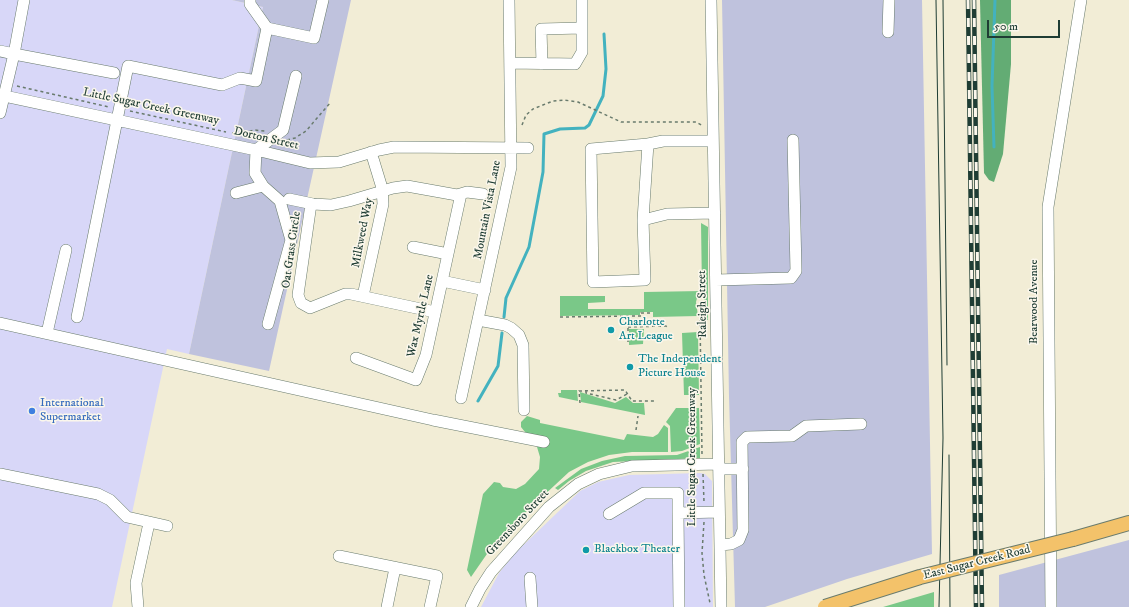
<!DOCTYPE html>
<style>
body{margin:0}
#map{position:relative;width:1129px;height:607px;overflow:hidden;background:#f2edd6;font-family:"IM FELL DW Pica",serif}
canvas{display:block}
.scale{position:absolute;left:987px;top:20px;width:73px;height:18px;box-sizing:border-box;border:2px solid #1f3d34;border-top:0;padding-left:5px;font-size:12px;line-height:14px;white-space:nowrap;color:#1f3d34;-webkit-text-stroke:3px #fbf7ec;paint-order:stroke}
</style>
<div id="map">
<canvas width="1129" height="607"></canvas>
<div class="scale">50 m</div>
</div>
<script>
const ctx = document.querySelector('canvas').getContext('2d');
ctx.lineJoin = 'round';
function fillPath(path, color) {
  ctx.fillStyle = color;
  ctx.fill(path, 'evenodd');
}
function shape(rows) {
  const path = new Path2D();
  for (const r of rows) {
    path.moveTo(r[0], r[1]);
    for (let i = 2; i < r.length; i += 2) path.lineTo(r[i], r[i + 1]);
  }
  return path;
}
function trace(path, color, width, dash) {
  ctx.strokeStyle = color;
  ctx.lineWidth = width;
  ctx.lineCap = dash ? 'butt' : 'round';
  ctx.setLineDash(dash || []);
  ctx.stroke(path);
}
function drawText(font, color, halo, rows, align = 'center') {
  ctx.font = font + ' "IM FELL DW Pica",serif';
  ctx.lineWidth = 3;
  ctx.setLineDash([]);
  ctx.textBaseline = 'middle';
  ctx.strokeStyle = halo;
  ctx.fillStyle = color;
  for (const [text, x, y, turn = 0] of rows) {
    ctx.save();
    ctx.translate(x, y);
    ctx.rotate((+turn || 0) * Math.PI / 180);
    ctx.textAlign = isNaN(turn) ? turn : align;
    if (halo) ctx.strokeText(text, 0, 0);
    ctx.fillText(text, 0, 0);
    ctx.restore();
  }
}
fillPath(shape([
 [0,0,232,0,263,7,189,354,167,349,112,607,0,607],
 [700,473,705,474,712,481,713,607,481,607,499,573,515,553,580,491,598,482,629,475]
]), '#d8d7f8');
fillPath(shape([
 [232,0,351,0,269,371,189,354,263,7],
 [722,0,922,0,932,554,847,579,765,607,735,607,729,396],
 [1129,540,1129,607,999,607,999,575]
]), '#bfc2dd');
fillPath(shape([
 [701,223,708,227,708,320,705,320,704,298,697,298,696,302,698,316,653,317,653,312,640,312,640,315,560,316,560,296,605,296,605,302,588,303,588,309,644,309,644,292,702,291],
 [629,329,644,329,643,344,629,345],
 [698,332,699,395,684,395,682,333],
 [561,390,577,390,578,401,559,397,558,393,561,393],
 [580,392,615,403,626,397,633,403,644,403,645,415,581,402],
 [676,408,699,408,700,444,682,451,671,452,670,426,666,422],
 [527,416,540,420,540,423,624,440,627,434,653,437,658,434,664,425,668,428,668,452,632,452,609,455,588,462,569,472,513,524,489,551,471,577,467,570,483,494,494,482,500,483,503,487,516,489,525,484,539,469,540,457,537,447,521,427,521,422],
 [700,447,700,458,613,462,586,471,569,481,558,490,555,488,581,469,602,461,625,456,677,455],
 [934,592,934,607,883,607]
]), '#7ac888');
fillPath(shape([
 [980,0,1011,0,1011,64,1003,154,994,182,989,180,984,173]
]), '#63ac74');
trace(shape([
 [994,147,992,86,995,0],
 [504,317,506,298,529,247,543,172,544,134,560,129,585,128,589,125,603,96,606,69,604,34],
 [478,401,498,366,502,333]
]), '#43b2bf', 3);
const minor = shape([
 [24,0,14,54,114,73],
 [250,0,250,4,267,28,314,38,323,0],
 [711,0,721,607],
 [888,32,889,0],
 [0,51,14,54,0,113],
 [510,63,575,64,582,52,582,0],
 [542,64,541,29,582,28],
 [0,95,256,150,310,163,339,162,379,150,394,147,528,148],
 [648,144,591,149,593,282,645,280,643,220,667,214,715,213],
 [256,150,255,173,263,186,280,201,291,240,268,324],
 [256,150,283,130,296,76],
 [236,193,263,186],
 [289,199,313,204,331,205,349,201,393,188,407,186,457,195,467,192,483,194],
 [311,204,298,295,301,303,310,308,345,294,351,294,435,312],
 [643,220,648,144,663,141,713,141],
 [413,247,448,254],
 [716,280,791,278,796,271,793,140],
 [442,281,485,290],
 [363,296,383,204,382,188,371,152],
 [77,317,128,66,222,85,240,78,256,81,267,28],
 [478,320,505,325,511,328,519,335,523,345,524,410],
 [0,323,433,420,544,442],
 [47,333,66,250],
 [356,358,416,380,426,355,461,194],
 [461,398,511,167,509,0],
 [719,469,743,469],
 [0,474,98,494,110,500,127,517,167,526],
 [609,514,644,493,678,493,678,513],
 [720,545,731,544,739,540,743,530,742,442,747,437,792,436,806,426,861,424],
 [339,556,437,576,430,607],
 [530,578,532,607],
 [138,607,136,583,149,523],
 [387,607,395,568],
 [471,607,480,589,491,572,549,507,578,484,599,474,632,466,719,464],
 [679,607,678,513,719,512],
 [1051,607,1048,207,1081,0]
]);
const major = shape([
 [1073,539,1129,523]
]);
trace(minor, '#697b6d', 12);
trace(major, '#697b6d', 16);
trace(shape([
 [17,86,109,107],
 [130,111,226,132],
 [522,125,526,115,533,109,553,101,564,100,578,102,621,122,696,122,703,126],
 [232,133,241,134,254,130,265,131],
 [287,140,295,138,306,131,330,103],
 [628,316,628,342],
 [560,317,641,316,641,313,651,313],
 [628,327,666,326,668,328],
 [586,391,586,393,616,400,627,394],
 [580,403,579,391,625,390,632,401,654,401],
 [636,430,638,416],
 [702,454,700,318,701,299,705,289],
 [703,474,704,502],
 [704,522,702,553,704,575,710,603]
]), '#697b6d', 1.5, [3, 3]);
trace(minor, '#fff', 11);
trace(major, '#f3c26a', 14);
trace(shape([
 [936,0,943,438,939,607],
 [943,0,947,365],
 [949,455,950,607]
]), '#1f3d34', 1);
const rail = shape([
 [968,0,976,607],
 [974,0,982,607]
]);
trace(rail, '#1f3d34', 4.5);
trace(rail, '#fbf7ec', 3, [9]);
const majorBridge = shape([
 [825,607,920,577,1073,539]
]);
trace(majorBridge, '#697b6d', 16, []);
trace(majorBridge, '#f3c26a', 14);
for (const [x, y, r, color] of [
 [611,330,4,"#0f9aa8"],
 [630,367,4,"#0f9aa8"],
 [32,411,4,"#3f7fe0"],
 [586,550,4,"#0f9aa8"]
]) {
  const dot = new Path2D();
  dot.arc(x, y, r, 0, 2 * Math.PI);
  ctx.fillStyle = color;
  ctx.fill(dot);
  trace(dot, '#fbf7ec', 1.5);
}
drawText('12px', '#1f3d34', '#fbf7ec', [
 ["Little Sugar Creek Greenway",151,107,12],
 ["Dorton Street",266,139,13],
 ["Mountain Vista Lane",488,210,-79],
 ["Milkweed Way",363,233,-79],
 ["Oat Grass Circle",292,250,-82],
 ["Bearwood Avenue",1035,302,-90],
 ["Raleigh Street",703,304,-91],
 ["Wax Myrtle Lane",421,316,-77],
 ["Little Sugar Creek Greenway",693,457,-90],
 ["Greensboro Street",518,523,-47],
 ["East Sugar Creek Road",977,563,-14]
]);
drawText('12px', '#0d838f', '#fbf7ec', [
 ["Charlotte",619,323],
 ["Art League",619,337],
 ["The Independent",638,360],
 ["Picture House",638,374],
 ["Blackbox Theater",594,550]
], 'left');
drawText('12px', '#366cbe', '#fbf7ec', [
 ["International",40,404],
 ["Supermarket",40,418]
], 'left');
</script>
